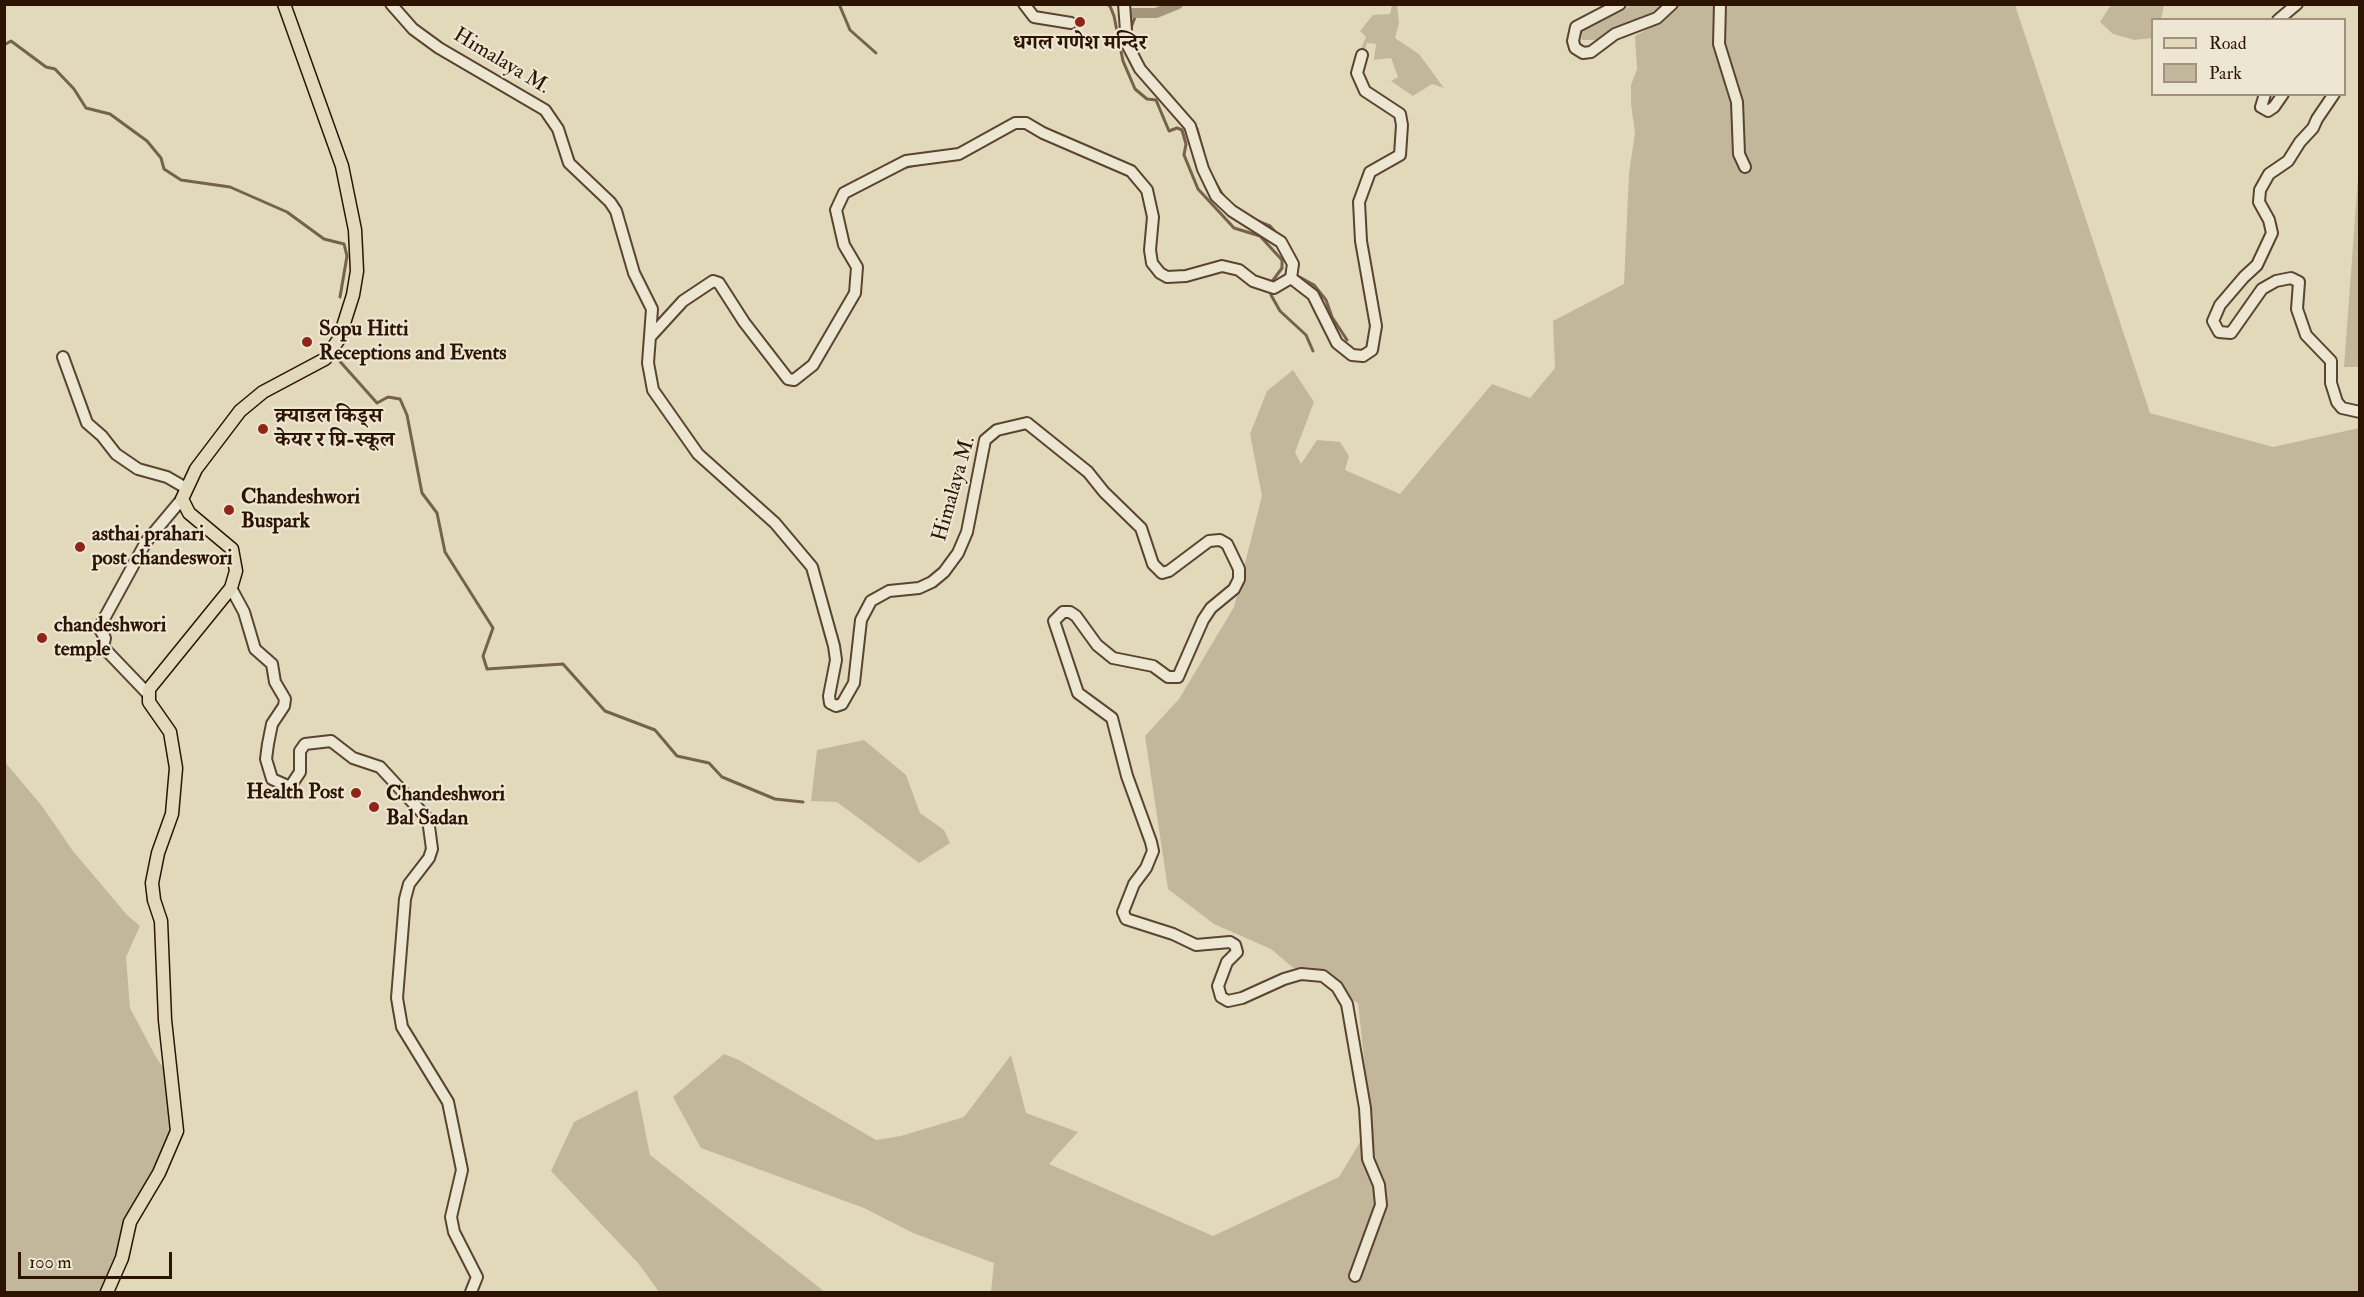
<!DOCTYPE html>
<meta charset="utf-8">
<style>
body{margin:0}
#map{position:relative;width:2364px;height:1297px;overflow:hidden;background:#e2d9bb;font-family:"IM FELL Double Pica",serif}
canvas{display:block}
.frame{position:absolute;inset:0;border:6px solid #2d1301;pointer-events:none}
.legend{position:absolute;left:2151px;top:18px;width:195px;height:78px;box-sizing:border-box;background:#ece6d3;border:2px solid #a0927f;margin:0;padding:8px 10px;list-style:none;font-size:18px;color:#2d1301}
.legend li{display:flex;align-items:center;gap:12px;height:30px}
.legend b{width:30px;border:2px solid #a0927f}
.scale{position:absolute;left:18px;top:1252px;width:154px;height:27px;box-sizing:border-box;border:3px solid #2d1301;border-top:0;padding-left:8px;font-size:18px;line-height:21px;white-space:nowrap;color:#2d1301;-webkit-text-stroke:4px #ece6d3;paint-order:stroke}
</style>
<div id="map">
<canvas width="2364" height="1297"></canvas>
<div class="frame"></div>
<ul class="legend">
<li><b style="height:8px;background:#e2d9bb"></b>Road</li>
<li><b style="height:16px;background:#c3b79b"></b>Park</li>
</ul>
<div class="scale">100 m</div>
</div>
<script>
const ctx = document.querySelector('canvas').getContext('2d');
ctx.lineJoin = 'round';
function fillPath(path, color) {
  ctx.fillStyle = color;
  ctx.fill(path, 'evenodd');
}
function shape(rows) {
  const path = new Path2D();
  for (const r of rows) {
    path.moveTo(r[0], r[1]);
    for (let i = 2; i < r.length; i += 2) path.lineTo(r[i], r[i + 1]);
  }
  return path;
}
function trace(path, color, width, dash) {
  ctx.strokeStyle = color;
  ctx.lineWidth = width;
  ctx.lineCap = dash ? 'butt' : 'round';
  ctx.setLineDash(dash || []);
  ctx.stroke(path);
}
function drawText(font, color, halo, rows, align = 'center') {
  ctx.font = font + ' "IM FELL Double Pica","Noto Serif Devanagari",serif';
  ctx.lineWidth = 4.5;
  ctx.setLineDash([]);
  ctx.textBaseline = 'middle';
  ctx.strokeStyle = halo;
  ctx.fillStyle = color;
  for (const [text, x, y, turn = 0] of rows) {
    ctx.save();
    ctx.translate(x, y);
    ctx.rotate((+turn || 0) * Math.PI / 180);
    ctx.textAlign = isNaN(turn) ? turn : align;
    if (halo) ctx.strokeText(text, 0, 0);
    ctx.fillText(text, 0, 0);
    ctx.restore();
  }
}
fillPath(shape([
 [1716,4,2015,5,2150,413,2273,447,2359,428,2359,1292,991,1292,994,1263,913,1233,864,1208,701,1148,673,1097,724,1054,739,1060,876,1140,901,1136,964,1117,1011,1055,1026,1113,1078,1132,1049,1164,1213,1236,1339,1177,1371,1124,1358,1003,1292,967,1271,949,1214,924,1168,889,1145,736,1179,699,1234,607,1262,496,1250,434,1267,391,1293,370,1314,402,1295,452,1301,464,1317,440,1340,442,1349,456,1345,470,1400,494,1492,384,1530,398,1555,368,1553,321,1624,284,1629,173,1635,133,1631,104,1631,85,1637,69,1635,36,1665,20,1680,5,1713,5,1713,8],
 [1392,5,1397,5,1399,23,1395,38,1419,54,1444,88,1432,84,1413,96,1391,81,1398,77,1391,58,1374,60,1376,44,1367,43,1363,56,1357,57,1366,37,1360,31,1373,15,1390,14],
 [1632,5,1668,5,1656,16,1599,40,1582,40,1581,33,1586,29],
 [2111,5,2111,4,2164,5,2161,19,2152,20,2152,38,2134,40,2113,34,2100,22],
 [2359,164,2359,367,2344,367],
 [864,740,906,775,920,813,944,830,950,843,919,863,837,802,811,801,817,750],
 [4,761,42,806,73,851,127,915,140,926,126,957,130,1008,157,1059,168,1074,173,1138,124,1221,115,1266,104,1292,5,1292],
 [637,1090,650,1155,825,1292,659,1292,638,1263,551,1171,574,1122]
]), '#c3b79b');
trace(shape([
 [839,4,850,30,876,53],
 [1106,4,1110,6,1114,16,1123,61,1135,89,1147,99,1156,100,1169,131,1177,128,1182,130,1186,144,1184,155,1198,189,1234,228,1260,236,1282,260,1282,268,1271,283],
 [1130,30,1135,17,1133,13],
 [4,45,11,41,46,67,55,69,74,89,86,108,110,114,147,141,161,158,164,169,181,180,230,187,287,212,324,239,344,244,347,256,340,297],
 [1169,94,1178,105],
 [1186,114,1197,129,1203,151],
 [902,168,916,165],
 [1215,182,1224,197],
 [1255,220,1270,226,1277,234],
 [1294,274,1314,285,1326,300,1332,317,1347,340],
 [1271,295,1280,311,1306,335,1313,351],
 [338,350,336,357,377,403,388,397,400,399,407,415,422,493,437,513,445,552,493,628,483,656,487,669,563,664,605,711,655,730,677,756,709,763,722,777,775,799,803,802]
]), '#74624b', 3);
trace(shape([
 [1133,13,1156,13,1178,4]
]), '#a4967c', 10);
const minor = shape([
 [391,4,413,29,439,48,545,110,558,129,569,163,610,202,616,211,634,273,652,309,648,363,653,390,698,454,775,523,812,567,834,646,836,660,829,696,830,703,836,706,842,704,854,683,861,620,871,601,889,591,919,588,932,582,944,572,958,553,967,532,985,440,997,430,1027,423,1088,472,1104,492,1141,528,1153,564,1162,573,1169,571,1209,541,1220,540,1227,544,1239,569,1239,579,1234,589,1211,608,1203,620,1178,677,1168,677,1153,666,1113,658,1097,645,1076,616,1070,612,1063,612,1054,621,1078,693,1112,718,1127,776,1151,842,1153,851,1146,868,1134,884,1123,912,1126,919,1173,934,1196,945,1230,942,1235,945,1237,952,1227,962,1218,986,1221,997,1228,1001,1242,998,1284,979,1301,974,1323,976,1337,987,1347,1004,1365,1108,1368,1159,1379,1185,1381,1205,1355,1276],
 [1024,4,1034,17,1071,23],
 [1620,4,1576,27,1573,41,1575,48,1583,53,1591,52,1615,34,1657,18,1672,4],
 [1720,4,1719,44,1737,102,1739,154,1745,167],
 [2278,20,2297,4],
 [2265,94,2261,107,2268,111,2274,107,2283,94],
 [2334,94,2317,119,2313,128,2300,142,2288,161,2269,174,2260,190,2259,202,2269,220,2272,233,2257,265,2244,277,2220,305,2213,321,2219,332,2231,333,2262,289,2276,281,2291,278,2299,282,2297,309,2306,335,2331,361,2331,383,2337,402,2342,408,2360,412],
 [1291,278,1313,295,1337,343,1352,355,1363,356,1372,350,1376,326,1361,241,1359,202,1370,172,1400,155,1402,125,1400,114,1365,91,1357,73,1362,55],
 [651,336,683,301,713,281,719,283,744,322,788,379,794,380,813,365,855,293,857,267,844,245,836,210,844,193,906,161,959,154,1015,123,1026,123,1043,133,1131,171,1147,190,1153,217,1150,250,1152,263,1160,273,1167,277,1186,276,1222,266,1239,270,1253,281,1274,288,1291,278,1293,264,1281,242,1232,211,1216,196,1203,169,1190,126,1140,69,1127,44,1124,4],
 [63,357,87,423,102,436,116,454,138,469,167,477,186,488],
 [231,588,244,612,255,649,272,664,275,682,285,699,284,706,272,724,268,744,266,759,272,779,290,787,300,772,300,751,305,744,331,741,353,758,380,767,428,819,432,849,429,858,409,884,405,899,397,998,402,1027,448,1102,462,1170,451,1217,454,1232,477,1277,471,1292],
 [149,695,103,647,105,638,99,628,146,542,182,499]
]);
const major = shape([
 [107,1292,122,1258,130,1222,159,1173,177,1131,165,1020,161,921,154,900,152,883,158,853,172,814,176,768,170,732,149,702,149,689,231,588,236,571,232,549,189,513,182,499,196,469,240,411,263,392,325,359,339,339,353,295,357,271,355,230,342,166,284,4]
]);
trace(minor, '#5a4430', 14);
trace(major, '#2d1301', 15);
trace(minor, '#ece6d3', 10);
trace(major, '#e2d9bb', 12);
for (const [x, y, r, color] of [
 [1080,22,6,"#8f2418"],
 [307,342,6,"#8f2418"],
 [263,429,6,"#8f2418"],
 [229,510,6,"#8f2418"],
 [80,547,6,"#8f2418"],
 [42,638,6,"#8f2418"],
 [356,793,6,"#8f2418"],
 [374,807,6,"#8f2418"]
]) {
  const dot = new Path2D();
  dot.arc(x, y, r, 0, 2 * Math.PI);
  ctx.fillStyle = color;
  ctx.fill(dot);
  trace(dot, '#ece6d3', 2);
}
drawText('bold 21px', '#2d1301', '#ece6d3', [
 ["धगल गणेश मन्दिर",1080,44,"center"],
 ["Sopu Hitti",319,330],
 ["Receptions and Events",319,354],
 ["क्र्याडल किड्स",275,417],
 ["केयर र प्रि-स्कूल",275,441],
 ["Chandeshwori",241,498],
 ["Buspark",241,522],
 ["asthai prahari",92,535],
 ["post chandeswori",92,559],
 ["chandeshwori",54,626],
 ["temple",54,650],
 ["Health Post",344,793,"right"],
 ["Chandeshwori",386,795],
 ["Bal Sadan",386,819]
], 'left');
drawText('21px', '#2d1301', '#ece6d3', [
 ["Himalaya M.",501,62,31],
 ["Himalaya M.",955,489,-74]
]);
</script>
